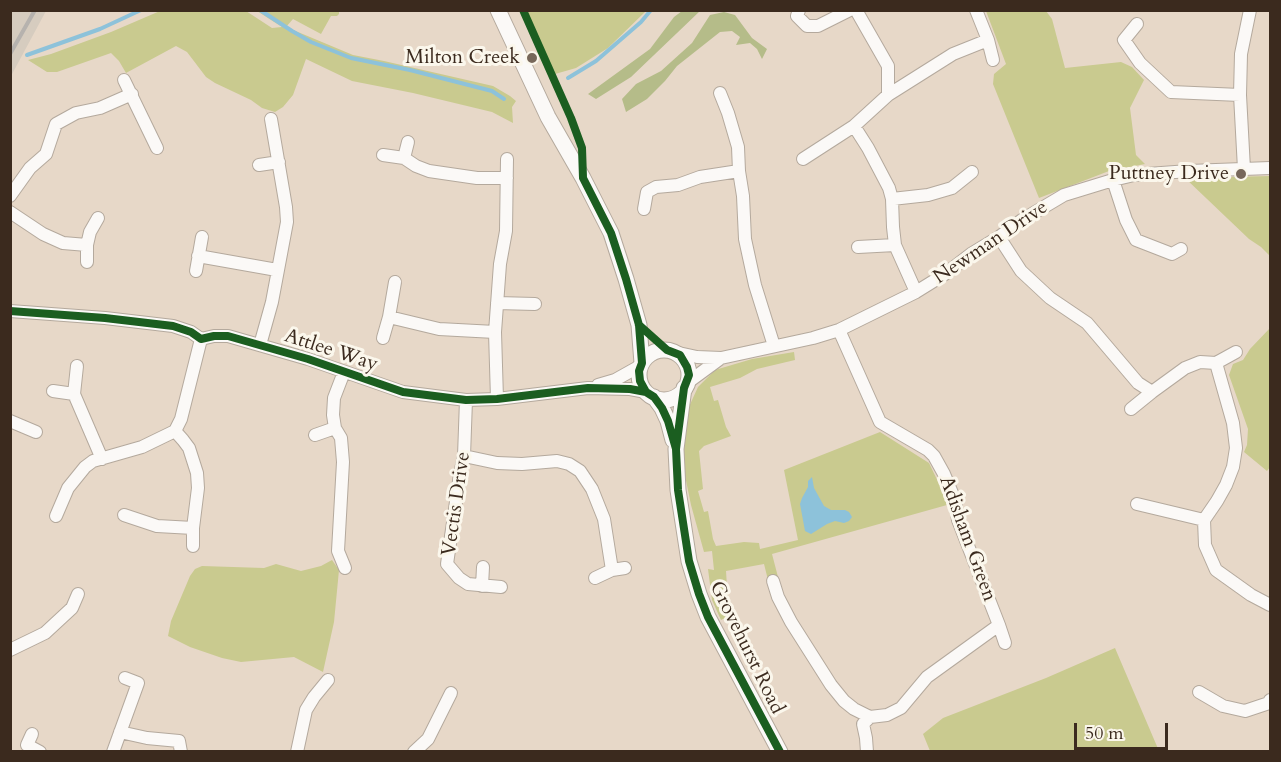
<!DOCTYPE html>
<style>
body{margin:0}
#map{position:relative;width:1281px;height:762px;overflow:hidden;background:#e7d8c8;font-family:Cardo,serif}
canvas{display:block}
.frame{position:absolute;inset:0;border:12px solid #3b2a1e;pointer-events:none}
.scale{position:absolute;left:1074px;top:723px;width:94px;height:27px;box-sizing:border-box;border:3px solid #3b2a1e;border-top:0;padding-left:8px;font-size:18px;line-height:21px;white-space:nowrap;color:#3b2a1e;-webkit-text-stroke:4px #fbf7ec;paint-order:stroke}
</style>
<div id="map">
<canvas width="1281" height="762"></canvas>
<div class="frame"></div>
<div class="scale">50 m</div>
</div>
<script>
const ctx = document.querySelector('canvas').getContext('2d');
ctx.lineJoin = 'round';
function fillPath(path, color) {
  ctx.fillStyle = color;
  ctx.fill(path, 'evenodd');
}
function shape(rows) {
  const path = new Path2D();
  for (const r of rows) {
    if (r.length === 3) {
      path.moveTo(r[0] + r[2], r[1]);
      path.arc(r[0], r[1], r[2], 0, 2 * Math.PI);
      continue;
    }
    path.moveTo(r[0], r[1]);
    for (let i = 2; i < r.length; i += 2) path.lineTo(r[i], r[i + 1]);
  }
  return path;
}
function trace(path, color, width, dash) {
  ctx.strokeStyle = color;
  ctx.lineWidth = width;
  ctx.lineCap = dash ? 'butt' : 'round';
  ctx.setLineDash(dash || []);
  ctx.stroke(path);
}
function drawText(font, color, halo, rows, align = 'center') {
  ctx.font = font + ' Cardo,serif';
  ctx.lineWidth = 6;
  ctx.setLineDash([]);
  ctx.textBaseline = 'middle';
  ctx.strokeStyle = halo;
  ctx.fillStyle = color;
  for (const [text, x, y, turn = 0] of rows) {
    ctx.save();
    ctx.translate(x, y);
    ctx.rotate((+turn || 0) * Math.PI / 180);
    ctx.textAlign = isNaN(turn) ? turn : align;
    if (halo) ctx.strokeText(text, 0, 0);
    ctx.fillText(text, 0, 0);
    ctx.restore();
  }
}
fillPath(shape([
 [11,10,46,11,11,76,10,11]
]), '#d6ccbf');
fillPath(shape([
 [160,11,246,11,272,28,282,27,257,11,339,11,339,14,337,16,331,16,321,34,293,19,286,27,353,55,384,61,493,86,510,96,516,101,512,107,513,123,492,112,413,93,352,81,306,59,293,95,283,107,275,112,262,108,251,100,215,83,206,77,187,52,176,46,126,73,119,61,111,53,57,72,47,72,28,60,51,54,111,32],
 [526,11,646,11,608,48,576,68,555,74],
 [986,11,1046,11,1052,19,1065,68,1121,62,1132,67,1144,80,1130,108,1136,155,1145,164,1109,171,1039,198,993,84,994,74,1006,64],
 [1270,176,1270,256,1261,247,1249,239,1185,178],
 [1270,328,1270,467,1267,471,1244,452,1247,445,1248,429,1229,375,1233,364,1243,360,1250,349],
 [794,352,795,360,757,369,740,378,710,387,714,401,718,400,726,427,731,436,704,446,699,451,703,489,698,491,704,512,708,511,713,539,716,546,744,542,759,543,760,549,798,540,784,470,880,432,929,463,942,490,947,505,772,554,778,577,768,580,764,564,726,571,728,602,725,602,727,617,721,620,712,600,708,569,714,570,712,551,704,552,691,505,682,461,687,411,698,387,715,370,752,359],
 [332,560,339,570,334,622,323,672,294,657,241,662,222,658,190,647,168,636,171,621,190,576,195,569,202,566,264,568,276,564,301,571,321,566],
 [1115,648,1159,751,930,751,923,734,943,718,1046,678]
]), '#c9ca8f');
fillPath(shape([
 [682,11,700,11,631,77,596,99,588,94,650,49,674,17],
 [724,12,735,15,752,38,767,49,762,59,757,49,750,43,736,45,740,37,732,31,720,32,677,66,665,81,647,99,626,112,622,99,636,84,661,71,692,43,710,15]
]), '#b5bc89');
fillPath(shape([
 [812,477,814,488,824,506,831,510,845,510,849,512,852,517,849,521,844,523,835,521,827,524,811,534,805,531,800,504,802,498,808,487,808,481]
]), '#8dc2da');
trace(shape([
 [260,10,292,31,311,42,351,58,410,70,492,91,504,99],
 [27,55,100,29,141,10],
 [568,78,596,61,641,22,651,10]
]), '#8dc2da', 4);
const minor = shape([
 [799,10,797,16,807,26,818,26,850,10],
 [856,10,888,66,888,95],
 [976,10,988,40],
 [1137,24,1124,40,1140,63,1171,92,1240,95],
 [124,80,157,148],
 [720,93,728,113,738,147,739,171,743,196,745,239,755,285,774,346],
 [854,126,868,148,889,188,892,199,893,227,895,245,916,292],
 [383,155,404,158,416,166,429,171,477,178,507,178],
 [404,158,408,142],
 [803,159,854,126,888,95,953,54,988,40,993,60],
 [259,165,279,162],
 [1244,169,1240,95,1241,54,1250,10],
 [1113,180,1126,220,1136,240,1172,254,1181,249],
 [10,196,30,168,46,154,56,124,76,113,100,108,132,94],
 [892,199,928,195,952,188,972,172],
 [644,209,647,192,656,187,678,185,700,177,739,171],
 [10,212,43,234,63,243,87,245],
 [999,237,1021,271,1050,298,1087,323,1138,383,1152,392,1185,368,1200,362,1216,363,1233,423,1236,448,1233,467,1226,485,1217,501,1204,520,1205,545,1216,570,1251,595,1270,605],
 [858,247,895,245],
 [198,256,277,270],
 [87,262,87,245,90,232,98,218],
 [196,271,202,237],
 [497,303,535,304],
 [10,311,105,318,173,326,191,332,201,339,214,336,228,336,308,359,403,392,466,400,497,399,588,388,630,389,646,392],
 [389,317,439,329,495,332],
 [839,330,880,422,928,450,934,456,944,474,955,500,958,520,999,625,1005,643],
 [383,338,389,317,395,282],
 [260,345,272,302,287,222,286,207,271,119],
 [674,352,697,357,721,358,813,338,839,330,916,292,945,274,971,254,999,237,1022,220,1064,195,1113,180,1134,175,1189,171,1270,168],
 [1216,363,1236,352],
 [344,372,334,398,333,415,335,428,341,438,343,462,338,551,345,568],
 [687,383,721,358],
 [598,385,615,380,640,366],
 [53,391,74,394,77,366],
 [74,394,102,459],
 [497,399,495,332,500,264,506,231,507,159],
 [466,400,464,456,460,474,447,564,459,578,468,584,501,587],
 [1131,409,1152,392],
 [10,421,36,432],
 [175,431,183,440,189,448,197,473,198,488,193,528,193,546],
 [315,435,335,428],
 [464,456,497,463,522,464,557,461,569,464,580,471,592,489,604,519,612,570,595,578],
 [1137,504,1204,520],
 [124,515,157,526,193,528],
 [56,516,68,488,85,467,93,461,142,447,175,431,181,419,201,339],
 [612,570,625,568],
 [773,581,778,597,791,622,831,685,844,701,854,709,870,717,887,715,901,708,927,677,999,625],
 [482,586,483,567],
 [10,650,45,633,72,608,78,594],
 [1199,692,1223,706,1245,711,1269,703,1270,700],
 [120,732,147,738,179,741,181,752],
 [32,734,27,745,40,752],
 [113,752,138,683,125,678],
 [297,752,306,710,314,697,328,680],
 [414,752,428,739,451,693],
 [867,752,866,738,863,724,870,717]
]);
const tertiary = shape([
 [498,10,548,117,583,178,611,233,626,279,639,325,642,363],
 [664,375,25],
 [684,388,676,449,678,490,689,561,699,594,708,617,780,752],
 [654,397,662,408,668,421,673,440]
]);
trace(minor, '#b4a99d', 14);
trace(tertiary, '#b4a99d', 17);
trace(minor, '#fbf9f7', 12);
trace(tertiary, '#fbf9f7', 15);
trace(shape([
 [10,54,35,10]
]), '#b6b2ae', 4);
trace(shape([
 [523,10,571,118,582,148,583,178,611,233,626,279,639,325,642,363,639,371,640,381,646,392,654,397,662,408,668,421,676,449],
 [10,311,105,318,173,326,191,332,201,339,214,336,228,336,308,359,403,392,466,400,497,399,588,388,630,389,646,392],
 [639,325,667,350,680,355,687,367,689,375,684,388,676,449,678,490,689,561,699,594,708,617,780,752]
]), '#1b5e20', 8);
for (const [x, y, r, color] of [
 [532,58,6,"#77675a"],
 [1241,174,6,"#77675a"]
]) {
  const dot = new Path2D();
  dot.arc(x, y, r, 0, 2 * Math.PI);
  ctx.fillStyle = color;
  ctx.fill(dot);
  trace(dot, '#fbf7ec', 2);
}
drawText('20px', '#3b2a1e', '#fbf7ec', [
 ["Milton Creek",520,58],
 ["Puttney Drive",1229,174]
], 'right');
drawText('20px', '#3b2a1e', '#fbf7ec', [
 ["Newman Drive",991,243,-34],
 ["Attlee Way",331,351,18],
 ["Vectis Drive",457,504,-82],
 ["Adisham Green",967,539,70],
 ["Grovehurst Road",746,648,64]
]);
</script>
